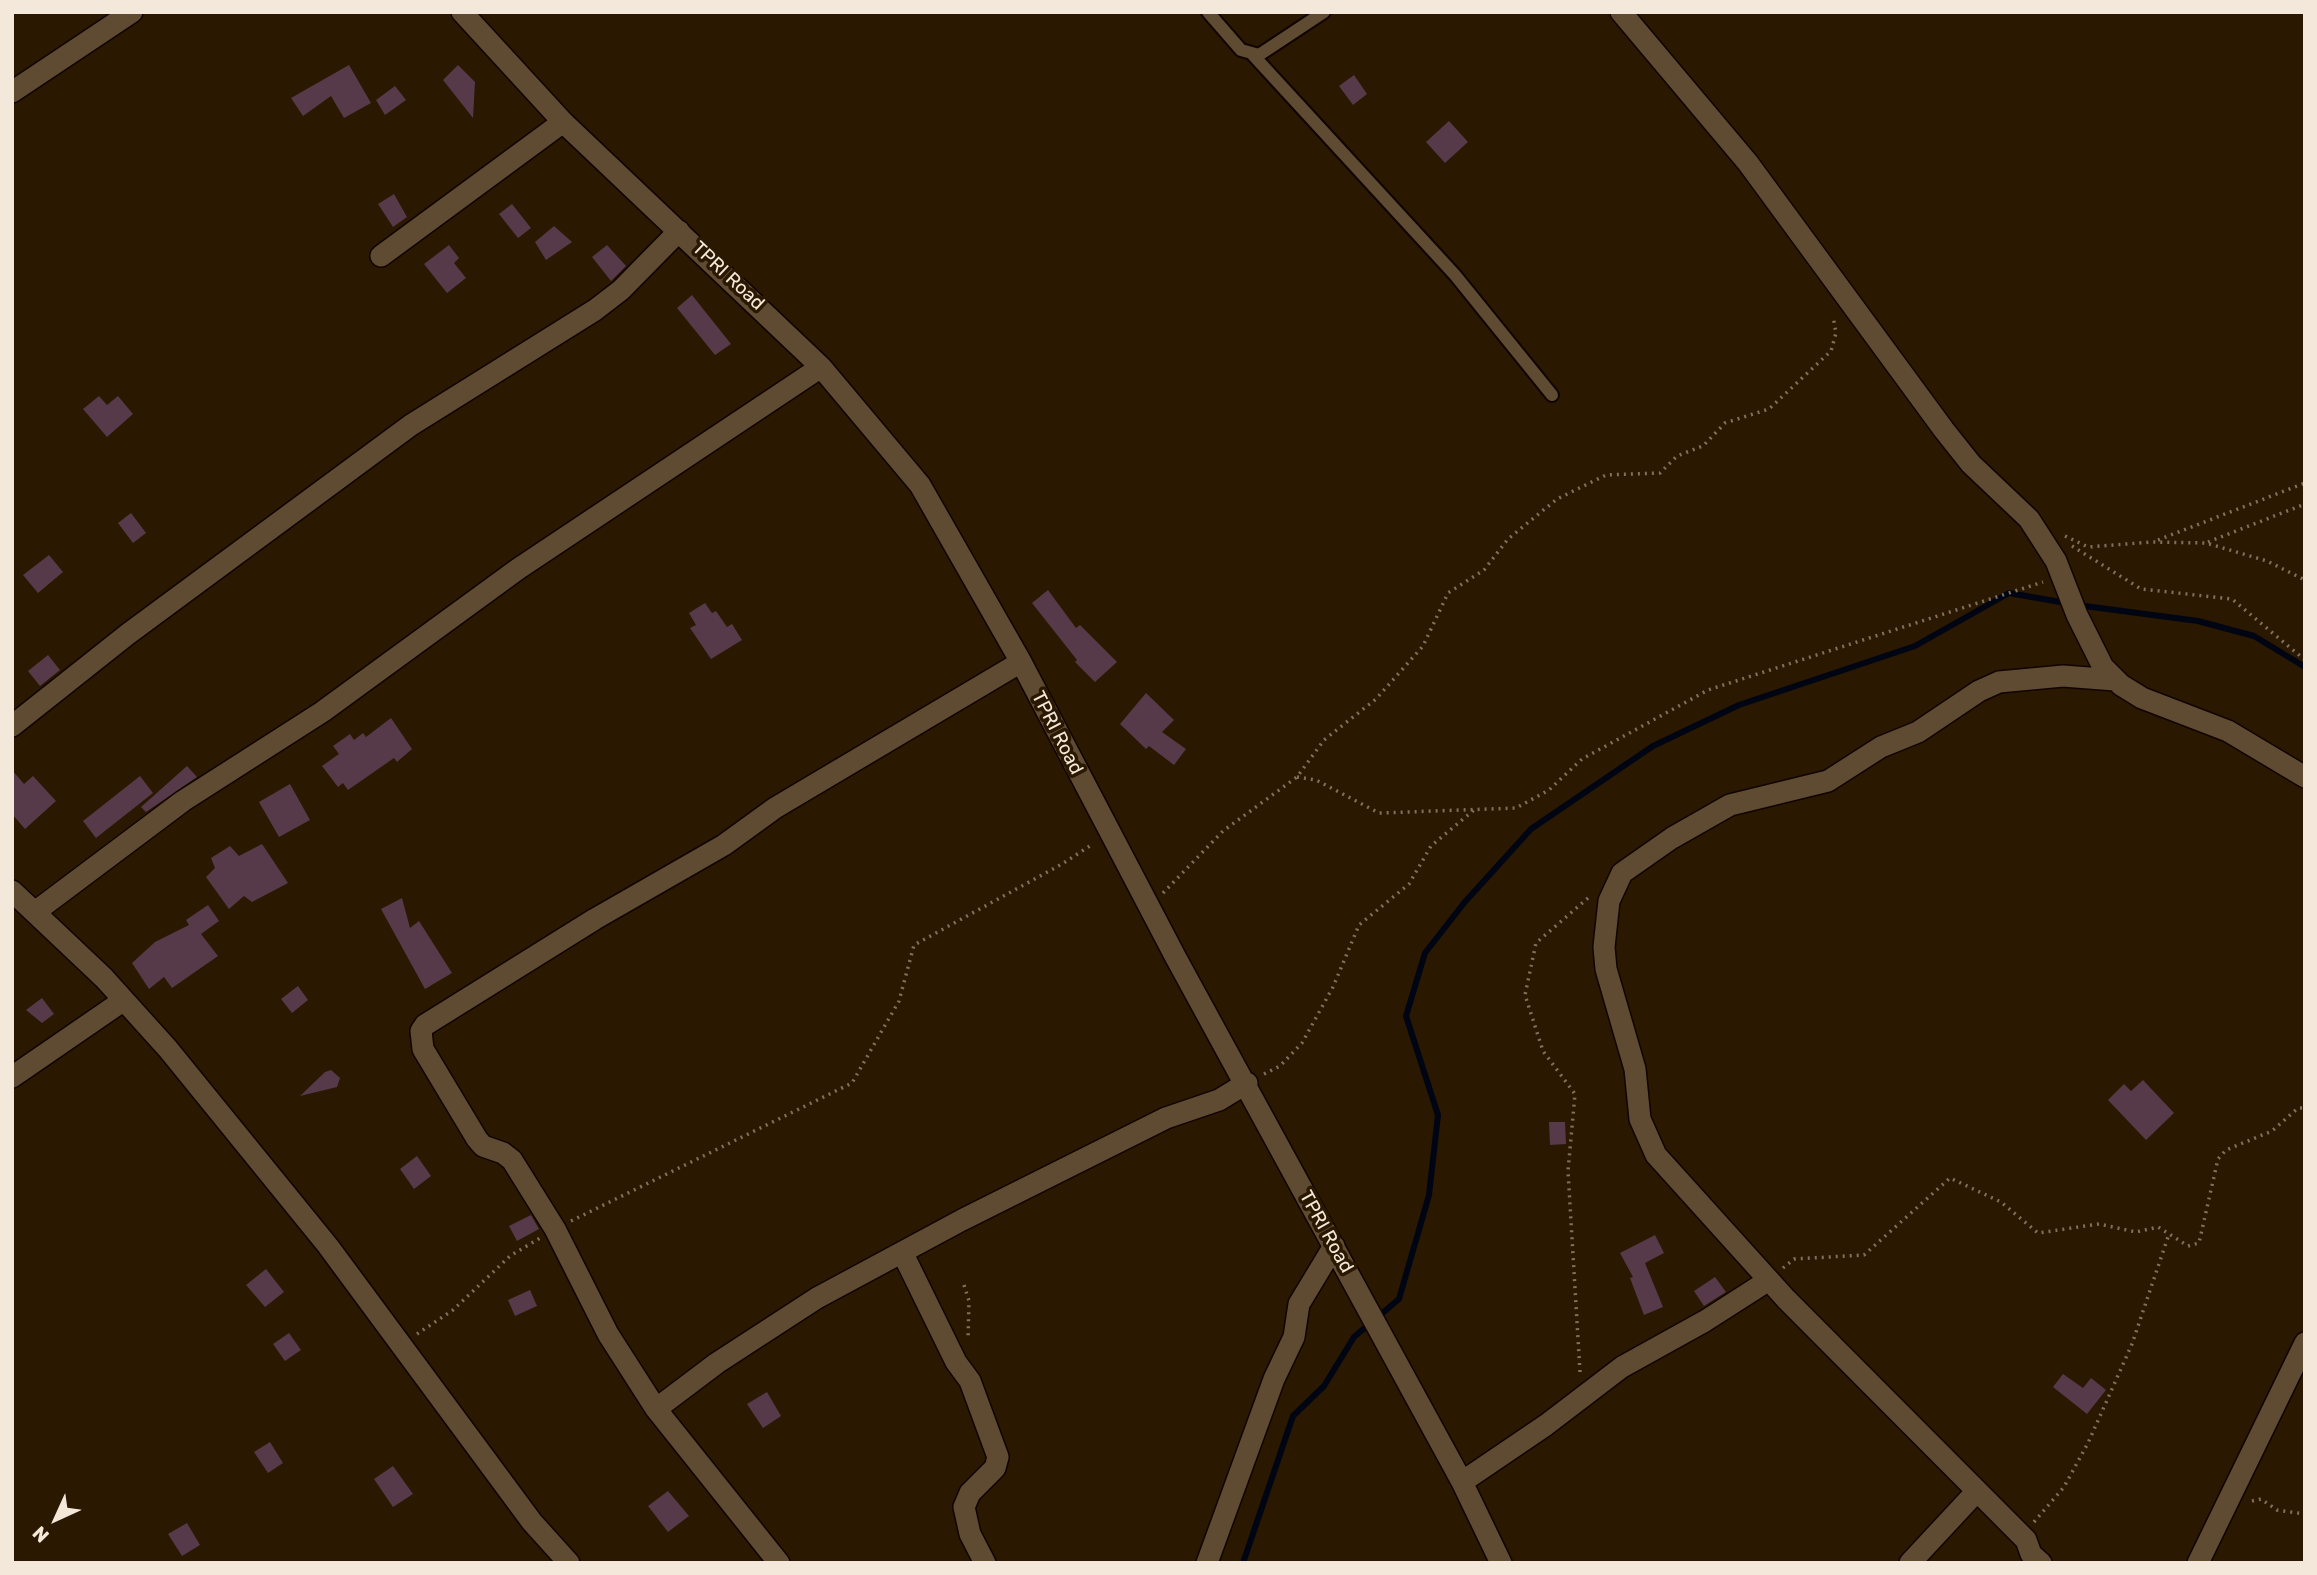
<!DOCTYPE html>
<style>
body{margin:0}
#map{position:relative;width:2317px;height:1575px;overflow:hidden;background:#2a1801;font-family:Rubik,sans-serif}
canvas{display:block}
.frame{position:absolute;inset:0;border:14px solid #f4e8da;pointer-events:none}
.north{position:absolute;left:21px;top:1484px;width:70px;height:70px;-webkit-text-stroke:5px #2a1801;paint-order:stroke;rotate:225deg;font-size:19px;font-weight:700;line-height:28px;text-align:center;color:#f4e8da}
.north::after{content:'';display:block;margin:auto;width:24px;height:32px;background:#f4e8da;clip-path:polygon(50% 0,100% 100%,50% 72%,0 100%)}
</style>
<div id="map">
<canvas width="2317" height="1575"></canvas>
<div class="frame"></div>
<div class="north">N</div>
</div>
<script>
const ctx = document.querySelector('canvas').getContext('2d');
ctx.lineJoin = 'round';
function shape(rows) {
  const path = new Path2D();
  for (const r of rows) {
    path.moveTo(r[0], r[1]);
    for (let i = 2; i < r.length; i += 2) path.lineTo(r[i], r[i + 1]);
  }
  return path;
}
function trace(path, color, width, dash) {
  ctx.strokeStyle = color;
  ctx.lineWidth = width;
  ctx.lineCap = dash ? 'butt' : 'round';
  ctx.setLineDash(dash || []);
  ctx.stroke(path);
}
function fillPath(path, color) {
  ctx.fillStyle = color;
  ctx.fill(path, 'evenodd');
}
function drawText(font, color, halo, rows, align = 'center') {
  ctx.font = font + ' Rubik,sans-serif';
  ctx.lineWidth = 7;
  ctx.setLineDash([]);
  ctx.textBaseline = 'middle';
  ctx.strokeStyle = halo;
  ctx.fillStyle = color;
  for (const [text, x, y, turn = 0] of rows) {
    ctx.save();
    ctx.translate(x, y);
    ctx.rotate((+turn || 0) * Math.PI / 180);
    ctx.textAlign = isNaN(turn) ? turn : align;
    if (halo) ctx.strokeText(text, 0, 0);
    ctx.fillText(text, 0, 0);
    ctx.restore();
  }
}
trace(shape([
 [2077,605,2198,621,2254,636,2305,667],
 [1243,1563,1293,1416,1324,1386,1354,1337,1399,1299,1429,1195,1438,1115,1406,1016,1425,953,1464,903,1531,829,1653,746,1739,705,1915,646,2009,593,2066,603]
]), '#000513', 6);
fillPath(shape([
 [349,65,371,103,344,118,331,96,303,116,291,98],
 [458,65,475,82,473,118,443,80],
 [1354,75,1367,94,1353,105,1339,86],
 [395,86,406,100,385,115,376,100],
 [1449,121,1468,142,1445,163,1426,142],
 [394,194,407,217,393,227,378,204],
 [512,204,531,228,518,238,499,214],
 [554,226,572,242,546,260,535,242],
 [449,245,459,258,454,263,466,278,447,293,424,264],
 [607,245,626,266,611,281,592,257],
 [692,295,731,344,715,355,677,308],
 [99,396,107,405,118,396,133,414,107,437,83,409],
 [131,513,146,533,133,543,118,523],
 [49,555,63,572,38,593,23,575],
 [1048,590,1076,628,1080,625,1117,662,1095,682,1075,662,1077,660,1032,603],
 [705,603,712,613,716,611,727,627,732,624,742,640,711,659,690,628,696,625,689,613],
 [48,655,60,670,40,686,28,671],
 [1146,693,1174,720,1162,732,1186,749,1174,765,1149,746,1146,749,1120,724],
 [391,718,412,749,397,762,394,758,348,790,343,783,338,787,322,766,339,754,333,746,350,734,354,740,363,733,366,737],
 [187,766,197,777,146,812,141,807],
 [12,770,24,784,33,776,56,801,25,829,12,814],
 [140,776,153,793,96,838,83,821],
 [290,784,310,820,279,837,259,802],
 [262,844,288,883,252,902,244,896,229,909,206,877,215,868,211,858,230,846,239,856],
 [402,898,410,928,419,921,452,973,425,989,381,909],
 [208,905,219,921,201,934,218,956,172,988,164,977,149,989,132,963,155,942,189,925,186,920],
 [298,986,308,1000,292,1013,281,999],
 [42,998,54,1014,42,1023,26,1010],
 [331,1070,340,1078,337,1087,300,1096,325,1072],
 [2143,1080,2174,1113,2146,1140,2108,1100,2124,1084,2131,1091],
 [1549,1122,1565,1122,1566,1144,1550,1145],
 [417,1156,431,1176,414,1189,400,1169],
 [531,1215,539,1229,517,1241,509,1226],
 [1655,1235,1664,1253,1645,1263,1663,1307,1644,1315,1630,1278,1633,1277,1620,1253],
 [266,1269,284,1292,265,1307,246,1285],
 [1715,1277,1726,1292,1704,1306,1694,1291],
 [530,1290,537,1306,515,1316,508,1300],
 [289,1333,301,1350,285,1361,273,1344],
 [2063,1374,2083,1388,2091,1378,2106,1390,2087,1414,2053,1387],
 [767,1392,781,1416,763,1428,747,1404],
 [270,1442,283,1463,268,1473,254,1452],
 [393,1466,413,1494,393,1507,374,1479],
 [668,1491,689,1516,668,1532,648,1506],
 [187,1523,200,1545,182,1556,168,1534]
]), '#563a4a');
const lane = shape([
 [1208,12,1241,50,1259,55,1324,12],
 [1253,55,1455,275,1552,395]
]);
const street = shape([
 [462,12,563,122,821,367,920,485,1021,662,1176,958,1462,1482,1501,1563],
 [1621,12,1748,163,1944,430,1971,464,2029,519,2056,561,2077,615,2103,667,2121,685,2142,698,2228,731,2305,777],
 [12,92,132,12],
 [381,256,563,122],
 [12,726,128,634,411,425,595,310,621,290,679,231],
 [12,891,104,978,168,1049,328,1246,532,1522,569,1563],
 [35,912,183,801,322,712,518,569,821,367],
 [12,1077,124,1000],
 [903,1254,956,1362,970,1381,998,1457,995,1468,970,1493,964,1507,970,1534,985,1563],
 [656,1409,717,1363,817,1298,962,1220,1166,1118,1219,1100,1247,1083],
 [1462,1482,1546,1425,1622,1367,1705,1321,1769,1280],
 [779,1563,656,1409,608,1334,555,1229,512,1160,503,1153,483,1146,477,1139,423,1049,421,1031,425,1025,595,919,724,845,775,808,1021,662],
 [1207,1563,1274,1379,1294,1337,1299,1304,1334,1246],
 [1910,1563,1977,1491],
 [2041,1563,2031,1554,2026,1540,1786,1299,1656,1155,1640,1119,1635,1069,1606,969,1604,947,1609,901,1622,873,1672,838,1730,805,1828,781,1881,747,1918,732,1979,691,1999,682,2063,676,2115,680],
 [2198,1563,2305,1343]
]);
trace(lane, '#110400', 16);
trace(street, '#110400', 24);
trace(shape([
 [2065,536,2088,547,2152,542,2206,543,2267,561,2305,580],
 [2158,540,2305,483],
 [2208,542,2305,504],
 [2072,546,2141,589,2232,599,2305,660],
 [1297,777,1316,780,1379,813,1516,808,1549,790,1582,759,1708,690,2043,582],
 [1163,893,1223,831,1297,777,1324,740,1376,699,1423,646,1448,593,1484,570,1508,539,1557,499,1606,475,1660,473,1677,456,1703,446,1725,423,1769,409,1831,351,1836,333,1833,316],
 [1264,1074,1280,1066,1302,1043,1333,987,1359,925,1409,884,1431,846,1474,810],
 [571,1221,852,1083,899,1001,914,945,1062,864,1093,844],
 [1783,1268,1794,1259,1864,1255,1950,1178,2001,1202,2038,1233,2099,1224,2136,1232,2158,1227,2188,1246,2199,1243,2218,1159,2226,1150,2272,1131,2298,1108,2305,1108],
 [964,1285,969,1301,968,1339],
 [417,1334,453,1310,510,1256,540,1238],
 [1580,1372,1568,1171,1575,1094,1543,1051,1525,995,1536,943,1588,898],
 [2252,1501,2261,1499,2277,1510,2305,1514],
 [2034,1522,2064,1487,2088,1443,2132,1344,2169,1234]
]), '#80705d', 3.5, [2, 5]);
trace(lane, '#5f4b32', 12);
trace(street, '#5f4b32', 21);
drawText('19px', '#f4e8da', '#2a1801', [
 ["TPRI Road",728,276,43],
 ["TPRI Road",1057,733,63],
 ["TPRI Road",1326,1232,61]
]);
</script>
